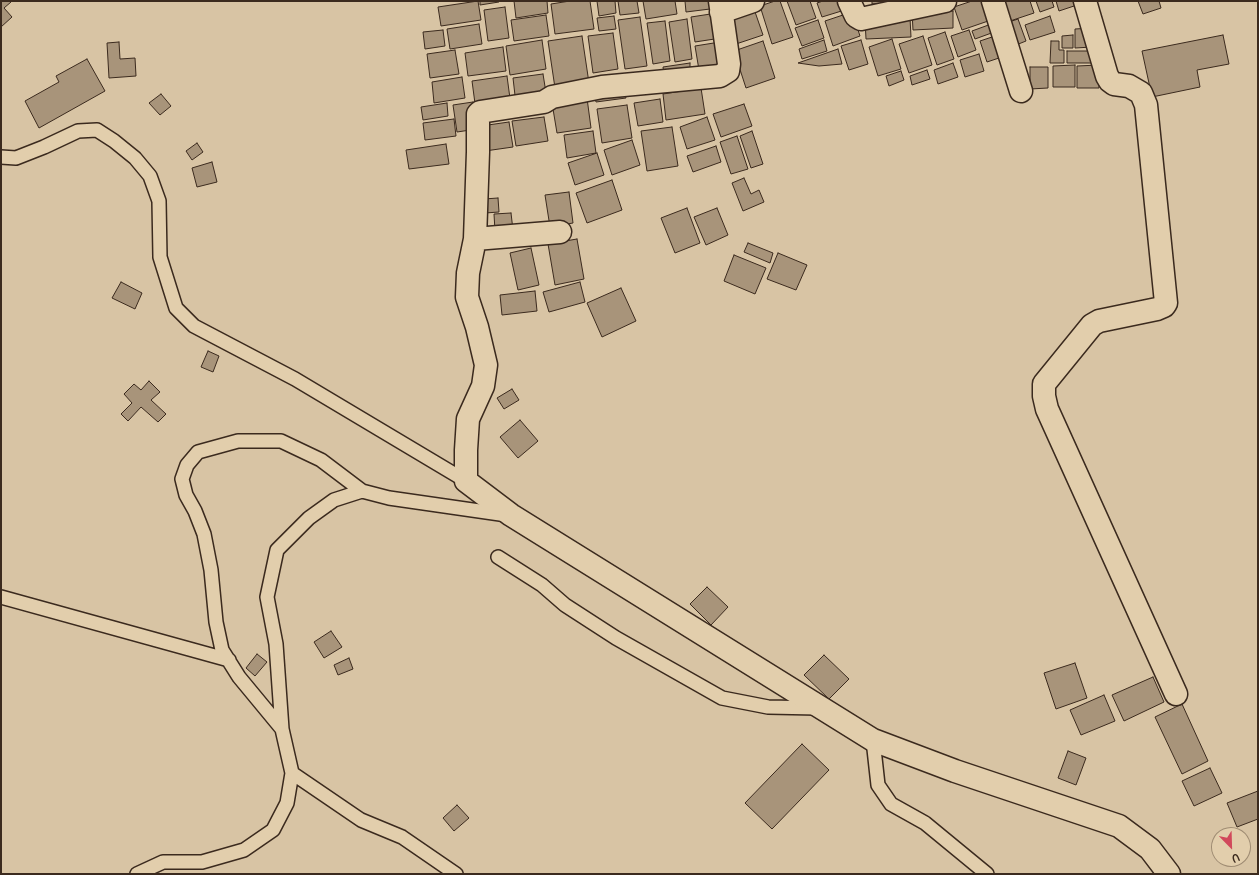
<!DOCTYPE html>
<style>
body{margin:0}
#map{position:relative;width:1259px;height:875px;overflow:hidden;background:#d8c4a4;font-family:Pangolin,sans-serif}
canvas{display:block}
.frame{position:absolute;inset:0;border:2px solid #3b2a1e;pointer-events:none}
.north{position:absolute;left:1211px;top:827px;width:40px;height:40px;box-sizing:border-box;background:#e2ceac;border:1px solid #9f8c73;border-radius:50%;rotate:157deg;font-size:11px;font-weight:700;line-height:16px;text-align:center;color:#3b2a1e}
.north::after{content:'';display:block;margin:auto;width:14px;height:18px;background:#d1495b;clip-path:polygon(50% 0,100% 100%,50% 72%,0 100%)}
</style>
<div id="map">
<canvas width="1259" height="875"></canvas>
<div class="frame"></div>
<div class="north">U</div>
</div>
<script>
const ctx = document.querySelector('canvas').getContext('2d');
ctx.lineJoin = 'round';
function fillPath(path, color) {
  ctx.fillStyle = color;
  ctx.fill(path, 'evenodd');
}
function shape(rows) {
  const path = new Path2D();
  for (const r of rows) {
    path.moveTo(r[0], r[1]);
    for (let i = 2; i < r.length; i += 2) path.lineTo(r[i], r[i + 1]);
  }
  return path;
}
function trace(path, color, width, dash) {
  ctx.strokeStyle = color;
  ctx.lineWidth = width;
  ctx.lineCap = dash ? 'butt' : 'round';
  ctx.setLineDash(dash || []);
  ctx.stroke(path);
}
const building = shape([
 [1,1,10,1,11,2,4,8,12,17,1,27,1,1],
 [478,1,481,20,441,26,438,7,478,1],
 [480,1,499,1,499,2,480,5,480,1],
 [514,1,547,1,548,13,516,18,514,1],
 [570,1,590,1,594,29,555,34,551,4,570,1],
 [597,1,615,1,616,13,599,16,597,1],
 [618,1,637,1,639,13,620,15,618,1],
 [643,1,675,1,677,14,646,19,643,1],
 [685,1,717,1,718,8,686,12,685,1],
 [775,1,780,1,793,37,772,44,760,6,775,1],
 [787,1,810,1,816,18,796,25,787,1],
 [823,1,845,1,848,9,822,17,817,3,823,1],
 [872,1,902,1,902,2,872,4,872,1],
 [972,1,988,1,994,19,962,30,954,7,972,1],
 [1000,1,1030,1,1034,13,1007,22,1000,1],
 [1036,1,1052,1,1054,7,1040,12,1036,1],
 [1056,1,1076,1,1077,5,1059,11,1056,1],
 [1138,1,1159,1,1161,8,1143,14,1138,1],
 [753,6,763,35,736,44,726,15,753,6],
 [505,7,509,38,488,41,484,10,505,7],
 [953,11,953,28,913,30,912,12,953,11],
 [852,12,860,36,833,46,825,21,852,12],
 [717,13,721,38,695,42,691,17,717,13],
 [546,15,549,36,514,41,511,20,546,15],
 [614,16,616,29,599,31,597,18,614,16],
 [1050,16,1055,32,1030,40,1025,25,1050,16],
 [640,17,647,66,625,69,618,20,640,17],
 [910,18,911,37,866,39,865,20,910,18],
 [687,19,692,59,675,62,669,22,687,19],
 [1018,19,1026,41,1016,45,1009,22,1018,19],
 [818,20,824,38,802,46,795,28,818,20],
 [665,21,670,61,653,64,647,23,665,21],
 [994,23,997,31,975,39,972,31,994,23],
 [479,24,482,44,450,49,447,29,479,24],
 [1092,28,1092,47,1075,48,1075,29,1092,28],
 [443,30,445,46,425,49,423,32,443,30],
 [969,30,976,50,958,57,951,36,969,30],
 [945,32,954,59,937,65,928,38,945,32],
 [613,33,618,69,593,73,588,36,613,33],
 [1001,34,1008,55,987,62,980,41,1001,34],
 [1073,35,1073,48,1062,48,1062,36,1073,35],
 [1223,35,1229,64,1197,70,1200,87,1152,97,1142,51,1223,35],
 [582,36,589,83,555,88,548,41,582,36],
 [923,36,932,65,909,73,899,44,923,36],
 [892,39,901,69,878,76,869,47,892,39],
 [542,40,546,69,510,75,506,46,542,40],
 [824,40,827,51,802,59,799,49,824,40],
 [861,40,868,64,849,70,841,46,861,40],
 [763,41,775,78,746,88,734,51,763,41],
 [1051,41,1059,41,1059,50,1064,50,1064,63,1050,63,1051,41],
 [119,42,120,59,135,58,136,76,109,78,107,43,119,42],
 [720,42,723,66,699,70,695,46,720,42],
 [503,47,506,71,468,76,465,53,503,47],
 [838,49,842,64,819,66,798,63,838,49],
 [455,50,459,74,430,78,427,54,455,50],
 [1067,51,1094,51,1094,63,1067,63,1067,51],
 [979,54,984,71,965,77,960,60,979,54],
 [87,59,105,91,39,128,25,101,59,82,56,76,87,59],
 [690,63,690,71,664,75,663,67,690,63],
 [953,63,958,77,938,84,934,70,953,63],
 [1075,65,1075,87,1053,87,1053,66,1075,65],
 [1099,65,1099,88,1077,88,1077,66,1099,65],
 [1030,67,1048,67,1048,88,1030,89,1030,67],
 [927,70,930,79,912,85,910,76,927,70],
 [901,71,904,80,889,86,886,76,901,71],
 [543,74,547,99,516,104,513,78,543,74],
 [507,76,511,106,476,111,472,81,507,76],
 [462,77,465,98,434,103,432,82,462,77],
 [623,87,626,98,596,102,593,91,623,87],
 [701,88,705,114,666,120,663,94,701,88],
 [161,94,171,106,160,115,149,103,161,94],
 [587,98,591,128,557,133,552,103,587,98],
 [660,99,663,122,638,126,634,103,660,99],
 [473,102,477,129,457,132,453,105,473,102],
 [447,103,448,116,423,120,421,107,447,103],
 [744,104,752,126,721,137,713,114,744,104],
 [627,105,632,138,602,143,597,109,627,105],
 [544,117,548,141,516,146,512,121,544,117],
 [707,117,715,140,687,149,680,127,707,117],
 [454,119,456,136,425,140,423,123,454,119],
 [509,122,513,147,485,151,481,126,509,122],
 [672,127,678,166,647,171,641,131,672,127],
 [593,131,596,153,567,158,564,135,593,131],
 [752,131,763,164,751,168,740,136,752,131],
 [737,136,748,169,731,174,720,142,737,136],
 [632,140,640,165,612,175,604,150,632,140],
 [197,143,203,152,192,160,186,151,197,143],
 [446,144,449,164,409,169,406,150,446,144],
 [716,146,721,162,693,172,687,156,716,146],
 [597,153,604,175,575,185,568,163,597,153],
 [212,162,217,182,197,187,192,168,212,162],
 [744,178,751,194,759,190,764,202,743,211,732,183,744,178],
 [612,180,622,210,587,223,576,193,612,180],
 [569,192,573,223,550,227,545,195,569,192],
 [498,198,499,212,485,213,484,199,498,198],
 [687,208,700,243,675,253,661,218,687,208],
 [717,208,728,235,706,245,694,217,717,208],
 [511,213,513,230,495,231,494,214,511,213],
 [577,239,584,279,555,285,548,244,577,239],
 [748,243,773,253,770,263,744,252,748,243],
 [531,248,539,285,518,290,510,253,531,248],
 [778,253,807,265,796,290,767,279,778,253],
 [734,255,766,268,755,294,724,281,734,255],
 [121,282,142,293,135,309,112,298,121,282],
 [580,282,585,302,549,312,543,292,580,282],
 [621,288,636,321,602,337,587,303,621,288],
 [535,291,537,311,502,315,500,295,535,291],
 [208,351,219,356,213,372,201,367,208,351],
 [149,381,160,392,151,400,166,414,158,422,141,407,128,421,121,414,132,403,124,394,134,384,141,390,149,381],
 [512,389,519,400,504,409,497,398,512,389],
 [520,420,538,441,518,458,500,437,520,420],
 [707,587,728,607,711,625,690,604,707,587],
 [331,631,342,647,324,658,314,642,331,631],
 [257,654,267,662,255,676,246,668,257,654],
 [824,655,849,679,829,699,804,675,824,655],
 [349,658,353,669,338,675,334,665,349,658],
 [1075,663,1087,698,1056,709,1044,673,1075,663],
 [1153,677,1164,702,1124,721,1112,695,1153,677],
 [1104,695,1115,721,1081,735,1070,710,1104,695],
 [1182,704,1208,761,1182,774,1155,717,1182,704],
 [802,744,829,770,772,829,745,803,802,744],
 [1068,751,1086,758,1076,785,1058,778,1068,751],
 [1210,768,1222,793,1194,806,1182,781,1210,768],
 [1258,791,1258,819,1237,827,1227,803,1258,791],
 [457,805,469,818,454,831,443,818,457,805]
]);
fillPath(building, '#a8947a');
trace(building, '#3b2a1e', 1);
const lane = shape([
 [1,157,16,158,44,147,78,131,97,130,114,141,135,158,150,176,159,201,160,257,176,308,194,326,295,379,466,481],
 [498,557,542,585,565,605,616,638,722,698,768,707,817,708],
 [1,597,229,660],
 [282,729,276,644,267,597,277,550,309,518,334,500,362,491],
 [873,740,878,785,891,804,925,823,987,874],
 [292,773,361,820,402,837,456,874],
 [137,874,163,862,202,862,244,850,273,830,287,803,292,773,282,729,239,677,222,650,216,622,211,570,204,534,195,511,186,495,182,479,187,465,198,452,238,441,281,441,321,460,362,491,389,498,507,515]
]);
const street = shape([
 [720,1,729,64,728,71,720,76,602,87,552,97,544,102,480,112,478,114,478,152,475,239,468,273,467,297,477,327,486,365,483,386,468,419,466,450,466,481,511,515,873,740,955,771,1119,826,1150,849,1169,874],
 [849,1,856,16,861,19,945,1],
 [993,1,1021,91],
 [1085,1,1107,76,1110,81,1114,84,1129,86,1141,93,1146,105,1166,303,1164,306,1157,309,1099,321,1092,325,1044,384,1044,396,1047,409,1176,694],
 [721,12,753,1],
 [475,239,560,232]
]);
trace(lane, '#3b2a1e', 16);
trace(street, '#3b2a1e', 25);
trace(lane, '#e2ceac', 13);
trace(street, '#e2ceac', 22);
</script>
